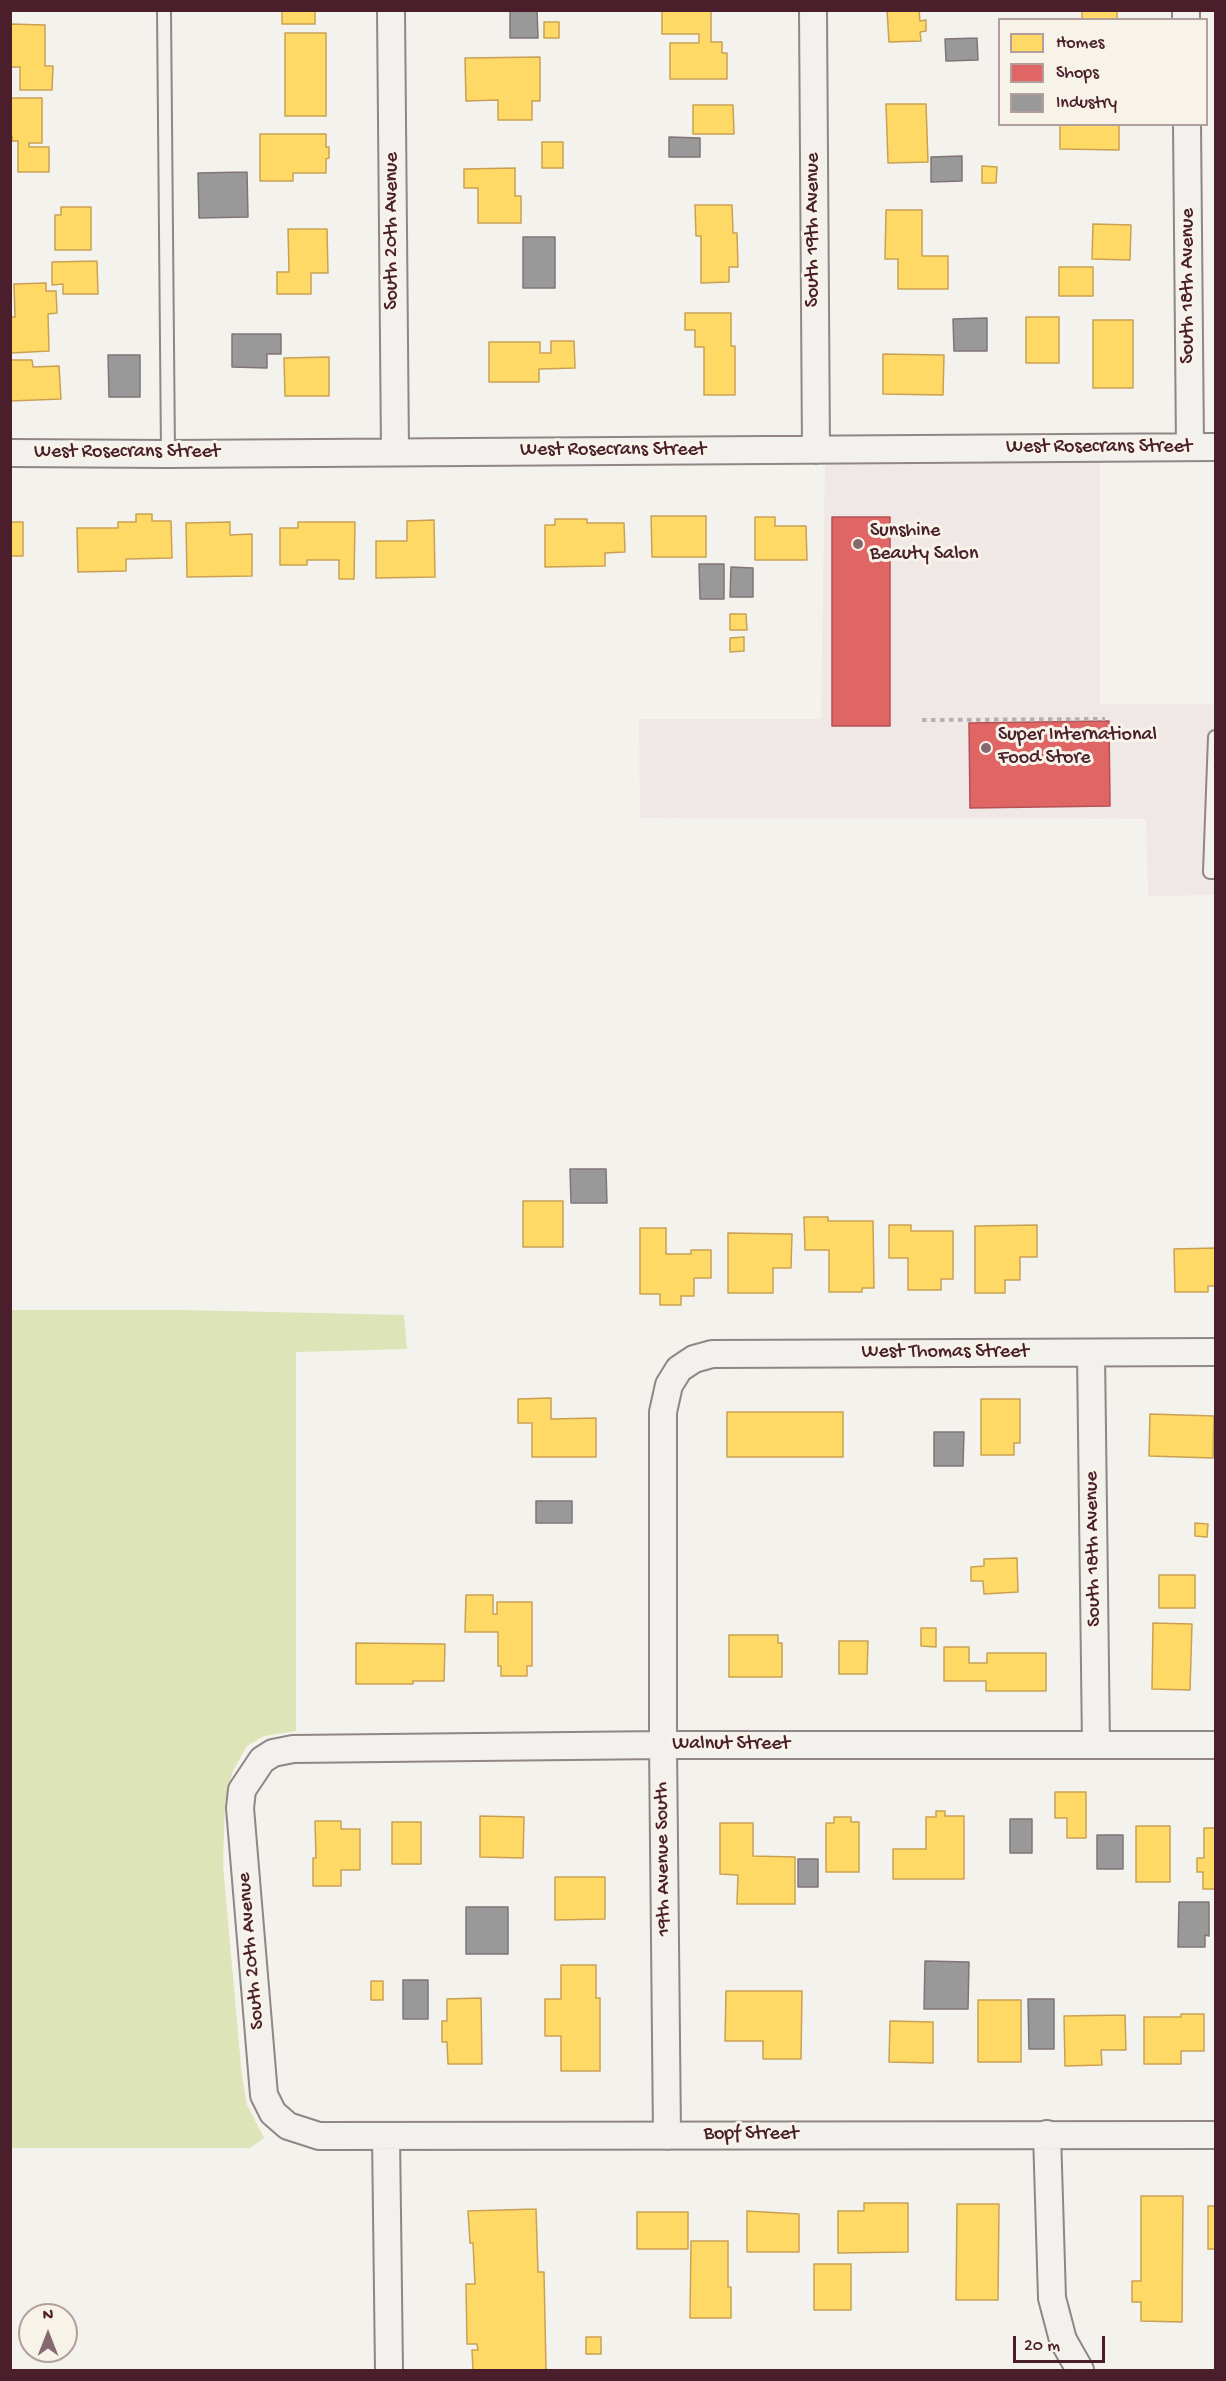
<!DOCTYPE html>
<style>
body{margin:0}
#map{position:relative;width:1226px;height:2381px;overflow:hidden;background:#f4f2ec;font-family:"Gochi Hand",sans-serif}
canvas{display:block}
.frame{position:absolute;inset:0;border:12px solid #4a1f2b;pointer-events:none}
.legend{position:absolute;left:998px;top:18px;width:210px;height:108px;box-sizing:border-box;background:#f7f3e8;border:2px solid #b29e9c;margin:0;padding:8px 10px;list-style:none;font-size:18px;color:#4a1f2b}
.legend li{display:flex;align-items:center;gap:12px;height:30px}
.legend b{width:30px;border:2px solid #b29e9c}
.north{position:absolute;left:18px;top:2303px;width:60px;height:60px;box-sizing:border-box;background:#f7f3e8;border:2px solid #b29e9c;border-radius:50%;rotate:0deg;font-size:16px;font-weight:700;line-height:24px;text-align:center;color:#4a1f2b}
.north::after{content:'';display:block;margin:auto;width:21px;height:27px;background:#86696f;clip-path:polygon(50% 0,100% 100%,50% 72%,0 100%)}
.scale{position:absolute;left:1013px;top:2336px;width:92px;height:27px;box-sizing:border-box;border:3px solid #4a1f2b;border-top:0;padding-left:8px;font-size:18px;line-height:21px;white-space:nowrap;color:#4a1f2b;-webkit-text-stroke:4px #f7f3e8;paint-order:stroke}
</style>
<div id="map">
<canvas width="1226" height="2381"></canvas>
<div class="frame"></div>
<ul class="legend">
<li><b style="height:16px;background:#ffd966"></b>Homes</li>
<li><b style="height:16px;background:#e06666"></b>Shops</li>
<li><b style="height:16px;background:#999"></b>Industry</li>
</ul>
<div class="north">N</div>
<div class="scale">20 m</div>
</div>
<script>
const ctx = document.querySelector('canvas').getContext('2d');
ctx.lineJoin = 'round';
function fillPath(path, color) {
  ctx.fillStyle = color;
  ctx.fill(path, 'evenodd');
}
function shape(rows) {
  const path = new Path2D();
  for (const r of rows) {
    path.moveTo(r[0], r[1]);
    for (let i = 2; i < r.length; i += 2) path.lineTo(r[i], r[i + 1]);
  }
  return path;
}
function trace(path, color, width, dash) {
  ctx.strokeStyle = color;
  ctx.lineWidth = width;
  ctx.lineCap = dash ? 'butt' : 'round';
  ctx.setLineDash(dash || []);
  ctx.stroke(path);
}
function drawText(font, color, halo, rows, align = 'center') {
  ctx.font = font + ' "Gochi Hand",sans-serif';
  ctx.lineWidth = 6;
  ctx.setLineDash([]);
  ctx.textBaseline = 'middle';
  ctx.strokeStyle = halo;
  ctx.fillStyle = color;
  for (const [text, x, y, turn = 0] of rows) {
    ctx.save();
    ctx.translate(x, y);
    ctx.rotate((+turn || 0) * Math.PI / 180);
    ctx.textAlign = isNaN(turn) ? turn : align;
    if (halo) ctx.strokeText(text, 0, 0);
    ctx.fillText(text, 0, 0);
    ctx.restore();
  }
}
fillPath(shape([
 [1100,459,1100,704,1215,704,1215,895,1148,896,1146,819,640,818,639,719,821,719,825,461]
]), '#f0e7e7');
fillPath(shape([
 [11,1310,184,1310,404,1315,407,1349,296,1352,296,1731,264,1736,247,1746,232,1773,225,1803,223,1866,242,2077,247,2105,264,2138,250,2148,11,2148]
]), '#dde4b7');
const homes = shape([
 [282,10,315,10,315,24,282,24,282,10],
 [887,10,919,10,920,21,926,20,926,31,920,32,921,41,889,42,887,10],
 [1082,10,1117,10,1117,20,1082,20,1082,10],
 [662,11,711,11,711,42,722,42,722,53,727,53,727,79,670,79,670,43,699,43,699,34,662,34,662,11],
 [544,22,559,22,559,38,544,38,544,22],
 [10,24,45,25,45,66,53,66,52,90,20,90,20,67,10,67,10,24],
 [285,33,326,33,326,116,285,116,285,33],
 [540,57,540,101,532,101,532,120,498,120,498,100,466,101,465,58,540,57],
 [10,98,42,98,42,143,29,143,29,147,49,147,49,172,18,172,18,141,12,141,12,136,10,136,10,98],
 [886,104,926,104,928,162,888,163,886,104],
 [693,105,733,105,734,134,693,134,693,105],
 [1060,124,1119,124,1119,150,1060,149,1060,124],
 [260,134,326,134,326,147,329,147,329,158,326,159,326,173,293,173,293,181,260,181,260,134],
 [542,142,563,142,563,168,542,168,542,142],
 [982,166,997,167,996,183,982,183,982,166],
 [515,168,515,196,521,196,521,223,478,223,478,188,464,188,464,169,515,168],
 [695,205,732,205,733,233,737,233,738,267,729,267,729,282,701,283,701,236,696,236,695,205],
 [61,207,91,207,91,250,55,250,55,215,61,215,61,207],
 [886,210,922,210,922,256,948,256,948,289,898,289,898,259,885,259,886,210],
 [1093,224,1131,225,1130,260,1092,259,1093,224],
 [288,229,327,229,328,273,311,273,311,294,277,294,277,272,289,272,288,229],
 [97,261,98,294,63,294,63,284,52,285,52,262,97,261],
 [1059,267,1093,267,1093,296,1059,296,1059,267],
 [46,283,46,291,56,291,57,313,48,314,49,351,10,353,10,317,15,317,14,284,46,283],
 [685,313,731,313,731,346,735,346,735,395,704,395,704,347,695,347,695,330,685,330,685,313],
 [1026,317,1059,317,1059,363,1026,363,1026,317],
 [1093,320,1133,320,1133,388,1093,388,1093,320],
 [551,341,574,341,575,368,539,369,539,382,489,382,489,342,540,342,540,353,551,353,551,341],
 [883,354,944,355,943,395,883,394,883,354],
 [329,357,329,396,285,396,284,358,329,357],
 [10,360,32,360,33,367,59,366,61,399,10,401,10,360],
 [136,514,152,514,152,521,171,521,172,558,126,559,126,571,78,572,77,528,118,528,118,522,136,522,136,514],
 [651,516,706,516,706,557,652,557,651,516],
 [755,517,775,517,775,526,806,526,807,560,755,560,755,517],
 [555,519,587,519,587,523,624,523,625,552,605,553,605,566,545,567,545,525,555,525,555,519],
 [434,520,435,577,376,578,376,541,407,541,407,521,434,520],
 [10,522,23,522,23,556,10,556,10,522],
 [230,522,230,535,252,534,252,576,187,577,186,523,230,522],
 [298,522,355,522,354,579,339,579,339,560,307,560,307,565,280,565,280,528,298,528,298,522],
 [730,614,746,614,747,630,730,630,730,614],
 [744,637,744,651,730,652,730,638,744,637],
 [523,1201,563,1201,563,1247,523,1247,523,1201],
 [804,1217,828,1217,828,1221,873,1221,874,1288,862,1288,862,1292,829,1292,829,1250,805,1250,804,1217],
 [889,1225,911,1225,911,1231,953,1231,953,1279,941,1279,941,1290,908,1290,908,1258,889,1258,889,1225],
 [1037,1225,1037,1257,1020,1257,1020,1280,1005,1280,1005,1293,975,1293,975,1226,1037,1225],
 [640,1228,666,1228,666,1254,691,1254,691,1250,711,1250,711,1278,694,1278,694,1296,681,1296,681,1305,660,1305,660,1294,640,1294,640,1228],
 [728,1233,792,1234,791,1268,773,1268,773,1293,728,1293,728,1233],
 [1216,1248,1216,1286,1208,1286,1208,1292,1175,1292,1174,1249,1216,1248],
 [551,1398,551,1419,596,1418,596,1457,532,1457,532,1423,518,1423,518,1399,551,1398],
 [981,1399,1020,1399,1020,1443,1014,1443,1014,1455,981,1455,981,1399],
 [727,1412,843,1412,843,1457,727,1457,727,1412],
 [1150,1414,1214,1416,1213,1458,1149,1456,1150,1414],
 [1195,1523,1208,1524,1207,1537,1195,1536,1195,1523],
 [1017,1558,1018,1592,984,1594,983,1581,971,1581,971,1567,984,1566,984,1559,1017,1558],
 [1159,1575,1195,1575,1195,1608,1159,1608,1159,1575],
 [466,1595,493,1595,493,1614,497,1614,497,1602,532,1602,532,1666,527,1666,527,1676,501,1676,501,1666,498,1666,498,1632,465,1632,466,1595],
 [1153,1623,1192,1624,1190,1690,1152,1689,1153,1623],
 [921,1628,936,1628,936,1647,921,1646,921,1628],
 [729,1635,778,1635,778,1643,782,1643,782,1677,729,1677,729,1635],
 [839,1641,868,1641,867,1674,839,1674,839,1641],
 [356,1643,445,1644,444,1681,413,1681,413,1684,356,1684,356,1643],
 [944,1647,969,1647,969,1663,987,1663,987,1653,1046,1653,1046,1691,986,1691,986,1681,944,1681,944,1647],
 [1055,1792,1086,1792,1086,1838,1067,1838,1067,1818,1055,1818,1055,1792],
 [936,1811,945,1811,945,1816,964,1816,964,1879,893,1879,893,1849,926,1849,926,1817,936,1817,936,1811],
 [480,1816,524,1817,523,1858,480,1857,480,1816],
 [834,1817,851,1817,851,1822,859,1822,859,1872,826,1872,826,1823,834,1823,834,1817],
 [315,1821,341,1821,341,1829,360,1829,360,1870,341,1870,341,1886,313,1886,313,1858,316,1858,315,1821],
 [392,1822,421,1822,421,1864,392,1864,392,1822],
 [720,1823,753,1823,753,1856,795,1857,795,1904,737,1904,738,1875,720,1874,720,1823],
 [1136,1826,1170,1826,1170,1882,1136,1882,1136,1826],
 [1204,1828,1216,1828,1216,1889,1203,1889,1203,1872,1197,1872,1197,1858,1204,1858,1204,1828],
 [555,1877,605,1877,605,1919,555,1920,555,1877],
 [561,1965,596,1965,596,1998,600,1998,600,2071,561,2071,561,2036,545,2036,545,1999,561,1999,561,1965],
 [371,1981,383,1981,383,2000,371,2000,371,1981],
 [726,1991,802,1991,801,2059,763,2059,763,2041,725,2041,726,1991],
 [481,1998,482,2064,448,2064,447,2042,442,2042,442,2021,447,2021,447,1999,481,1998],
 [978,2000,1021,2000,1021,2062,978,2062,978,2000],
 [1181,2014,1204,2014,1204,2051,1181,2051,1181,2064,1144,2064,1144,2017,1181,2017,1181,2014],
 [1125,2015,1126,2050,1101,2050,1102,2065,1065,2066,1064,2016,1125,2015],
 [890,2021,933,2022,933,2063,889,2062,890,2021],
 [1141,2196,1183,2196,1182,2322,1141,2321,1141,2302,1132,2302,1132,2281,1141,2281,1141,2196],
 [864,2203,908,2203,908,2252,838,2253,838,2211,864,2211,864,2203],
 [957,2204,999,2204,998,2300,956,2300,957,2204],
 [1208,2206,1216,2206,1216,2249,1208,2249,1208,2206],
 [536,2209,538,2272,544,2272,546,2370,473,2370,472,2350,478,2350,477,2344,467,2344,466,2284,475,2284,473,2243,470,2243,468,2211,536,2209],
 [747,2211,799,2214,799,2252,747,2252,747,2211],
 [637,2212,688,2212,688,2249,637,2249,637,2212],
 [691,2241,728,2241,728,2287,731,2287,731,2318,690,2318,691,2241],
 [814,2264,851,2264,851,2310,814,2310,814,2264],
 [586,2337,601,2337,601,2354,586,2354,586,2337]
]);
fillPath(homes, '#ffd966');
trace(homes, '#c9a154', 1.5);
const shops = shape([
 [832,517,890,517,890,726,832,726,832,517],
 [1109,721,1110,806,970,808,969,723,1109,721]
]);
fillPath(shops, '#e06666');
trace(shops, '#b35154', 1.5);
const industry = shape([
 [510,10,537,10,538,38,510,38,510,10],
 [977,38,978,60,946,61,945,39,977,38],
 [669,137,700,138,700,157,669,157,669,137],
 [962,156,962,181,931,182,931,157,962,156],
 [247,172,248,217,199,218,198,173,247,172],
 [523,237,555,237,555,288,523,288,523,237],
 [987,318,987,351,954,351,953,319,987,318],
 [232,334,281,334,281,354,267,354,267,368,232,367,232,334],
 [108,355,140,355,140,397,109,397,108,355],
 [699,564,724,564,724,599,700,599,699,564],
 [731,567,753,568,753,597,730,597,731,567],
 [570,1169,606,1169,607,1203,571,1203,570,1169],
 [934,1432,964,1432,963,1466,934,1466,934,1432],
 [536,1501,572,1501,572,1523,536,1523,536,1501],
 [1010,1819,1032,1819,1032,1853,1010,1853,1010,1819],
 [1097,1835,1123,1835,1123,1869,1097,1869,1097,1835],
 [798,1859,818,1859,818,1887,798,1887,798,1859],
 [1179,1902,1209,1902,1209,1936,1205,1935,1205,1947,1178,1947,1179,1902],
 [466,1907,508,1907,508,1954,466,1954,466,1907],
 [925,1961,969,1962,968,2009,924,2009,925,1961],
 [403,1980,428,1980,428,2019,403,2019,403,1980],
 [1028,1999,1054,1999,1054,2049,1029,2049,1028,1999]
]);
fillPath(industry, '#999');
trace(industry, '#817478', 1.5);
const lane = shape([
 [164,10,168,454],
 [1215,737,1210,872,1216,872]
]);
const street = shape([
 [391,10,395,452],
 [813,10,816,450],
 [1186,10,1186,20],
 [1187,124,1190,447],
 [10,453,168,454,1216,447],
 [1091,1353,1096,1745],
 [1216,1745,663,1745,293,1749,273,1753,262,1760,242,1790,240,1808,264,2095,273,2113,288,2126,319,2136,1216,2135],
 [1047,2134,1052,2298,1063,2340,1080,2370],
 [386,2136,389,2370],
 [667,2136,663,1745,663,1412,669,1385,679,1369,694,1359,712,1354,1216,1352]
]);
trace(lane, '#8f8685', 16);
trace(street, '#8f8685', 30);
trace(shape([
 [922,720,1105,719]
]), '#b6b0ae', 4, [4.5, 4.5]);
trace(lane, '#f2f1ed', 12);
trace(street, '#f2f1ed', 26);
for (const [x, y, r, color] of [
 [858,544,6,"#86696f"],
 [986,748,6,"#86696f"]
]) {
  const dot = new Path2D();
  dot.arc(x, y, r, 0, 2 * Math.PI);
  ctx.fillStyle = color;
  ctx.fill(dot);
  trace(dot, '#f7f3e8', 2);
}
drawText('20px', '#4a1f2b', '#f7f3e8', [
 ["South 19th Avenue",814,230,-90],
 ["South 20th Avenue",393,231,-90],
 ["South 18th Avenue",1189,286,-90],
 ["West Rosecrans Street",1099,448],
 ["West Rosecrans Street",613,451],
 ["West Rosecrans Street",127,453],
 ["West Thomas Street",945,1353],
 ["South 18th Avenue",1094,1549,-91],
 ["Walnut Street",731,1745],
 ["19th Avenue South",664,1859,-91],
 ["South 20th Avenue",252,1951,-95],
 ["Bopf Street",751,2135]
]);
drawText('20px', '#4a1f2b', '#f7f3e8', [
 ["Sunshine",870,532],
 ["Beauty Salon",870,555],
 ["Super International",998,736],
 ["Food Store",998,759]
], 'left');
</script>
